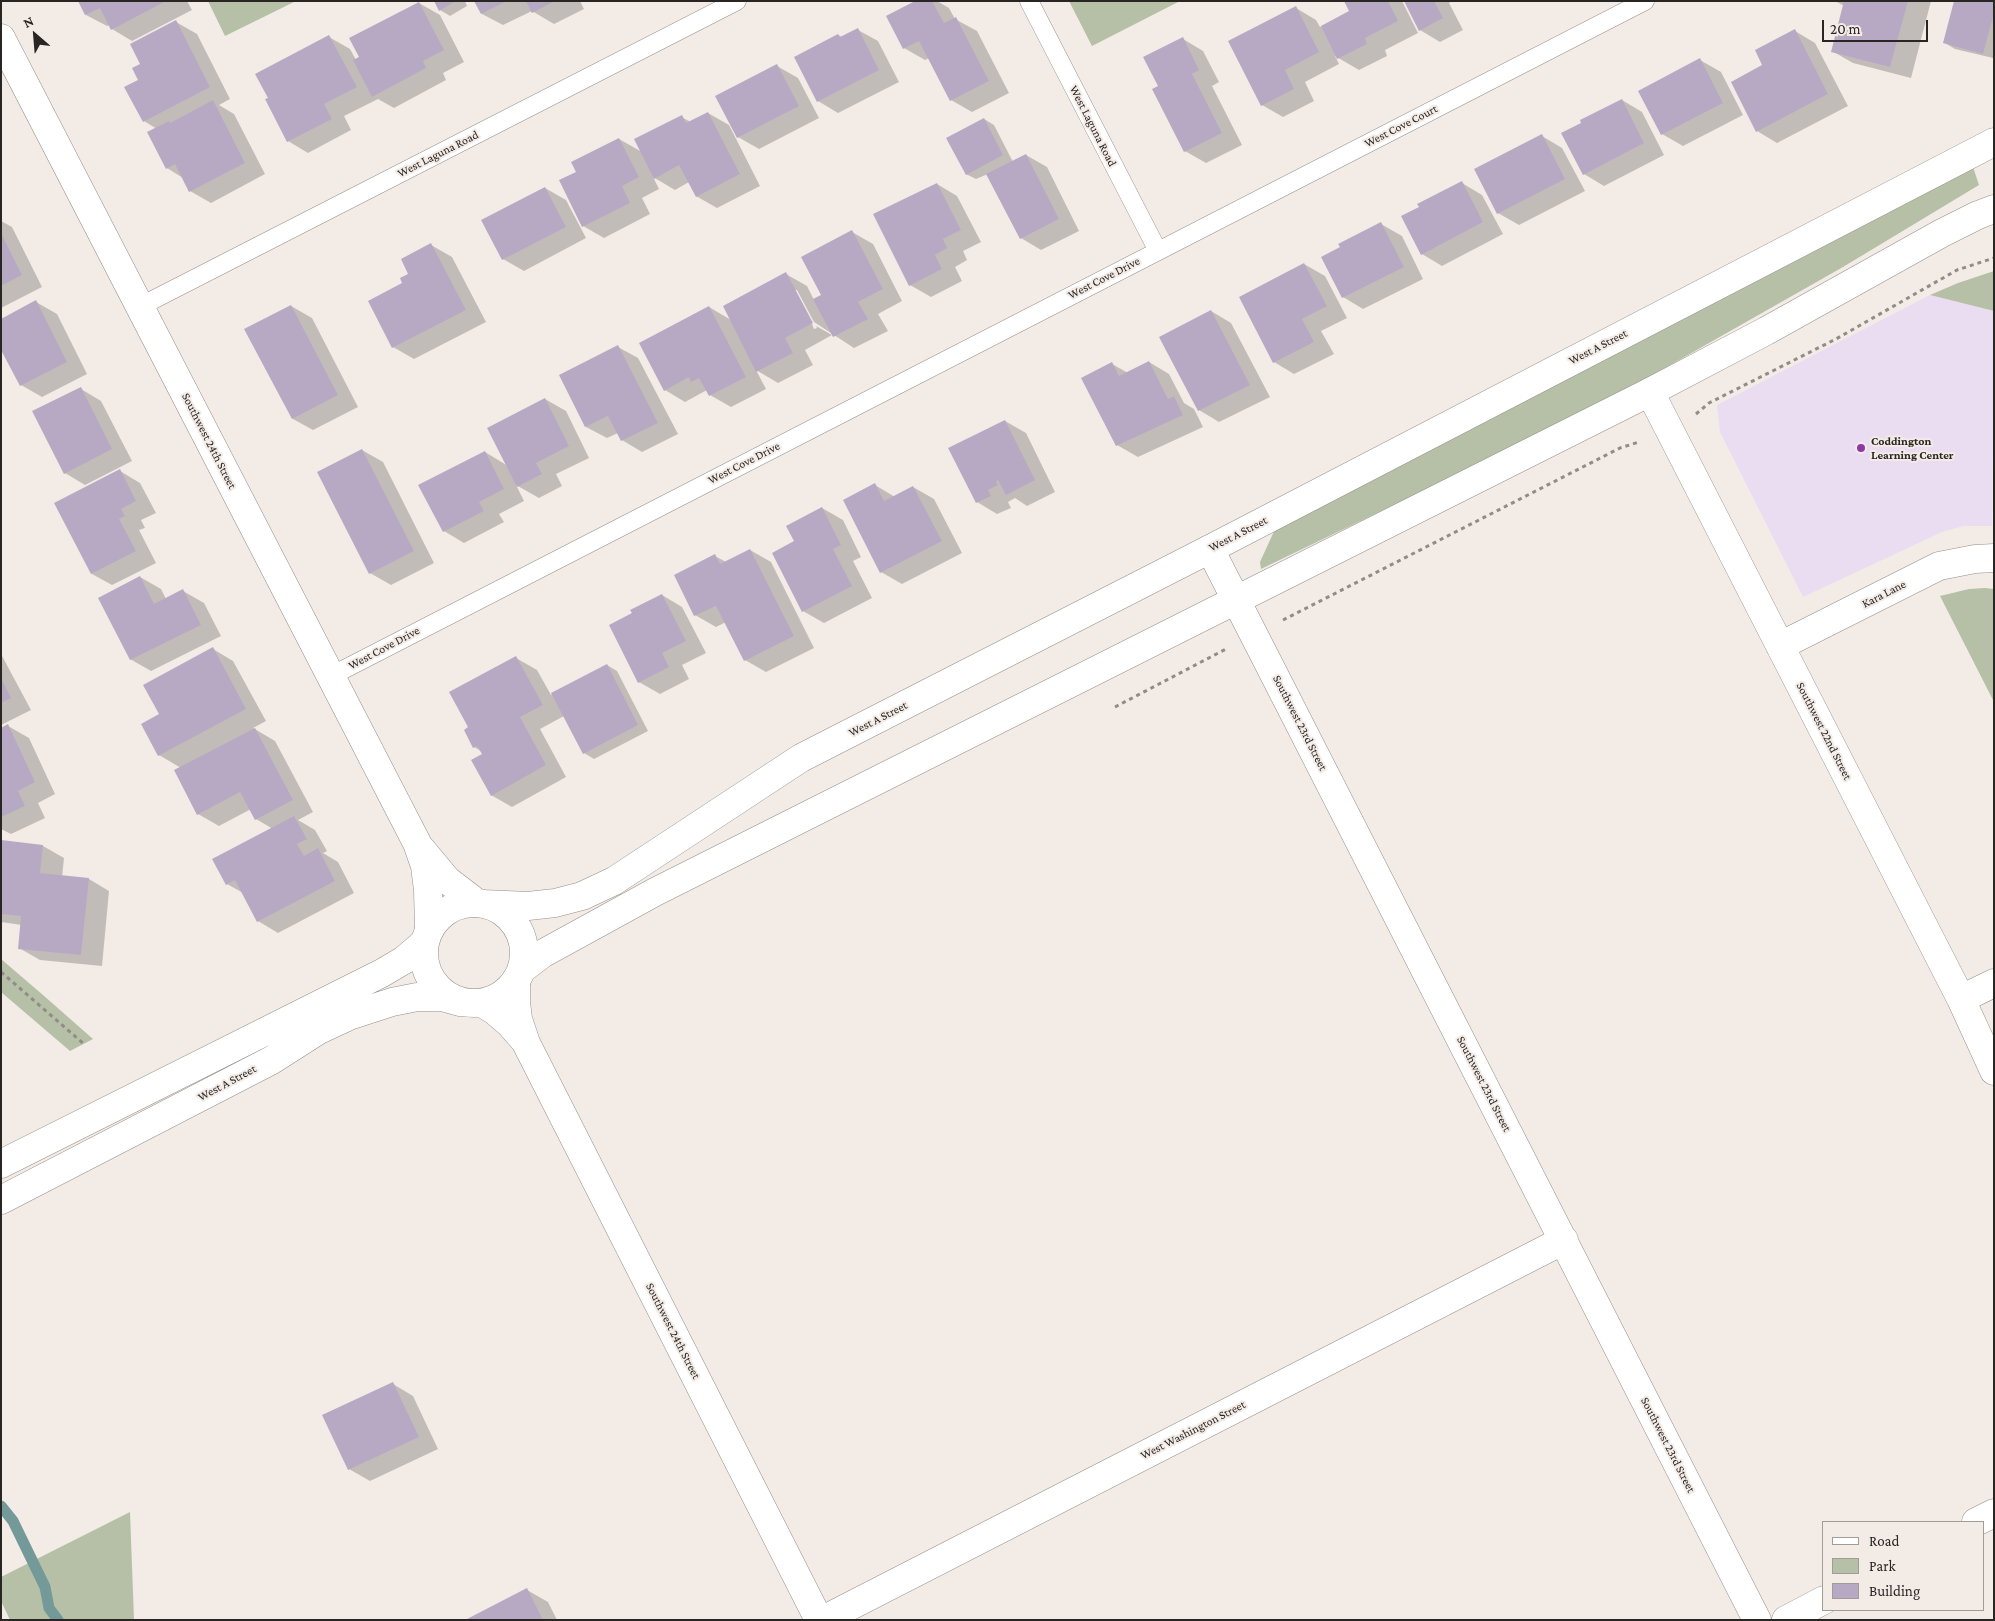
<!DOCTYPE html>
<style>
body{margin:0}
#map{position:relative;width:1995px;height:1621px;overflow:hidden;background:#f3ebe6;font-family:"Crimson Pro",serif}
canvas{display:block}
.frame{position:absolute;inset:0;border:2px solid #282523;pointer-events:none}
.legend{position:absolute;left:1822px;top:1521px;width:162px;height:90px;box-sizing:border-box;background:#f3ebe6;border:1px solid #a29c98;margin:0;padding:6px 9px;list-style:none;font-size:15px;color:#282523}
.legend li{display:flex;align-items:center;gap:10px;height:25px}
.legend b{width:25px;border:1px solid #a29c98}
.north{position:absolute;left:10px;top:10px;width:50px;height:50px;-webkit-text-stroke:4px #f3ebe6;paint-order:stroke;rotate:333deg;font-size:14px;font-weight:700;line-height:20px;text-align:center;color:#282523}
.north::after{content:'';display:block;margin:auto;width:18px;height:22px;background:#282523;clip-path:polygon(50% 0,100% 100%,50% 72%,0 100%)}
.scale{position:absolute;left:1822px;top:20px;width:106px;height:22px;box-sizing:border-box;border:2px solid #282523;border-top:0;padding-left:6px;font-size:15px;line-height:18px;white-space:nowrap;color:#282523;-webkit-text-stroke:4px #f3ebe6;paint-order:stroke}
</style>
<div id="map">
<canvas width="1995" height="1621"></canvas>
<div class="frame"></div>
<ul class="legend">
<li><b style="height:6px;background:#fff"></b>Road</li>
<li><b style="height:14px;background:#b5c0a6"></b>Park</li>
<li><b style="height:14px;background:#b7a9c3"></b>Building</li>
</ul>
<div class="north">N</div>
<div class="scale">20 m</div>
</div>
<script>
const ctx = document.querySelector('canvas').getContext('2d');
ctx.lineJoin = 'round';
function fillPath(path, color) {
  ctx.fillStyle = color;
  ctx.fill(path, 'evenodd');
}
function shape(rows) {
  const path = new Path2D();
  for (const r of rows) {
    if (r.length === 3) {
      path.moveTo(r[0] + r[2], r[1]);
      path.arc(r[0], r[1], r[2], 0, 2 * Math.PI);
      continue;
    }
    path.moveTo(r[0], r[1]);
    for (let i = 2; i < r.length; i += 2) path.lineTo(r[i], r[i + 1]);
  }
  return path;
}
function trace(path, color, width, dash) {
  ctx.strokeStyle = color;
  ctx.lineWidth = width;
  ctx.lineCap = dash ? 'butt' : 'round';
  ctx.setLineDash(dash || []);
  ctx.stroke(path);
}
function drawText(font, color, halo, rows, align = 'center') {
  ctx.font = font + ' "Crimson Pro",serif';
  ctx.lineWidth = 4;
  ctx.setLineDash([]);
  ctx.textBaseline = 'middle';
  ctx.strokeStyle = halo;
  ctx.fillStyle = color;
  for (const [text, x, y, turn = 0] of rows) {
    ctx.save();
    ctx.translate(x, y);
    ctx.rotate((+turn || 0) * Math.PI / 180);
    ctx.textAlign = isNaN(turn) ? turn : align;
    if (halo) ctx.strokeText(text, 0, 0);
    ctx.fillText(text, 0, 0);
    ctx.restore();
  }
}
fillPath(shape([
 [1930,295,1994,311,1992,526,1963,526,1942,532,1803,597,1720,432,1717,405]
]), '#eaddf2');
fillPath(shape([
 [208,1,296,1,225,36],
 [1069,1,1180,1,1092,46],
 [1973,167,1979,185,1843,267,1665,368,1559,425,1261,569,1260,562,1276,527],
 [1994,271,1994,311,1930,295,1958,283],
 [1985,588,1994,589,1994,702,1940,596,1969,589],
 [1,959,43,995,93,1039,70,1051,1,992],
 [130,1512,134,1620,10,1620,1,1601,1,1577]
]), '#b5c0a6');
fillPath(shape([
 [79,1,187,1,192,10,132,41,112,29,110,25,107,26,86,15],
 [435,1,465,1,467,6,450,16,440,10],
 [476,1,580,1,584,9,554,24,532,11,503,25,482,14],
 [918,1,937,1,949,8,955,19,977,31,1009,93,972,112,951,100,929,58,925,60,904,48],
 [1346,1,1402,1,1418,33,1385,50,1387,56,1359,70,1335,56,1339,64,1305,82,1314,101,1283,117,1262,105,1296,8,1316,20,1320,27,1351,12],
 [1405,1,1452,1,1449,3,1463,30,1440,42,1420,30],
 [1835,1,1931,1,1911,78,1853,63,1832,51,1844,6],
 [1994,1,1993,58,1955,49,1945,43],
 [419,3,440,15,464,62,443,73,446,80,394,108,378,99,344,116,351,130,308,153,288,141,329,37,350,49,356,60],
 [176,22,197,34,230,99,219,105,234,114,265,174,211,203,190,191,183,178,167,168,157,129,144,121,139,81,142,64],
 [858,30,878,41,899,82,838,113,818,101,838,35,842,37],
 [1795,31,1815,43,1848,106,1777,143,1757,131,1764,66],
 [1183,39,1203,51,1219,82,1212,86,1242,145,1206,163,1185,151,1160,87],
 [1700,60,1721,72,1743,115,1683,146,1662,134],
 [777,66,798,78,819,118,759,149,738,137],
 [1622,100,1642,112,1664,155,1604,186,1584,174],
 [708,113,729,125,760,186,717,208,696,196,689,182,675,190,653,177,659,189,642,198,650,214,604,238,583,226,578,172,619,139,642,152,681,117,691,122],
 [984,119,994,125,1013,162,1026,155,1047,167,1079,231,1041,250,1021,238,988,174,976,179,966,174],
 [1542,136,1562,148,1585,191,1519,225,1498,213],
 [1462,183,1482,195,1503,234,1442,266,1422,254],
 [937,184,957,196,981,242,963,251,967,260,955,267,962,281,931,297,910,285],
 [545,188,566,200,586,238,524,271,503,259,483,220],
 [1,221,12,227,42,287,1,308],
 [1381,224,1402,236,1423,279,1363,309,1343,297,1342,248],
 [852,232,873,244,902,301,878,314,888,331,854,348,814,322,797,290,794,290,807,321,812,324,814,329,817,328,816,326,832,335,805,350,813,365,778,383,756,370,766,389,731,407,710,395,707,390,685,402,665,390,709,307,731,320,786,274,807,286,814,300,823,295],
 [431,245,452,257,486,322,414,359,393,347,370,301,404,283],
 [1304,264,1325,276,1347,318,1321,331,1334,354,1294,374,1274,362],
 [36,302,57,314,87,374,42,397,21,385],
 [291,306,312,318,358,407,313,430,293,419],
 [1211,311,1231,323,1270,397,1219,422,1199,410],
 [618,347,638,358,678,434,642,452,622,440,618,433,607,438,586,427,560,376],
 [1149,362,1169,374,1184,403,1194,409,1203,427,1138,457,1117,445,1112,364,1128,373],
 [81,389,101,401,132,461,85,485,65,473],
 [545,399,566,411,589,458,556,474,562,486,539,498,516,485,524,501,499,514,504,522,464,543,444,531,485,452,508,466],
 [1005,421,1026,433,1055,492,1027,506,1015,498,1008,502,1011,508,997,514,977,502],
 [362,450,383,462,434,563,391,585,370,573],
 [120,471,140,483,156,513,141,520,145,528,139,530,156,563,112,585,92,574],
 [875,485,895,497,913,487,934,499,962,553,902,584,881,572],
 [822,508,843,520,861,557,853,561,872,598,824,623,803,611,795,542],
 [750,550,771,562,814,648,766,672,745,660,726,622,716,627,695,615,715,556,726,562],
 [140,577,161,589,166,599,183,591,204,603,221,636,151,671,130,659],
 [662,595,682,607,706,653,682,665,689,679,660,694,639,682,633,614],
 [213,649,233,661,266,721,253,728,275,741,313,812,298,820,315,830,327,851,323,853,338,862,354,893,278,933,258,921,243,893,227,884,273,829,256,819,251,809,219,826,198,814,181,768,159,755,161,714],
 [1,654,31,710,1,725],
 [516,658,537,670,551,695,607,665,617,671,648,731,594,759,584,753,564,716,540,729,566,777,512,807,491,795,483,755,481,751,474,747,470,728],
 [8,726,29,738,55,794,38,803,45,818,11,834,1,829,1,729],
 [1,842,43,846,64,858,62,877,89,879,109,891,102,966,40,960,19,948,22,925,1,922],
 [393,1384,413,1396,438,1449,370,1481,349,1469],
 [527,1590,548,1602,557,1620,468,1620]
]), '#0003');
trace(shape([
 [1,1506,13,1521,45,1587,49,1608,58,1620]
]), '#749999', 11);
fillPath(shape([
 [78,1,166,1,111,30,100,8,85,15],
 [434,1,456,1,439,11],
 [474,1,507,1,481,14],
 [526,1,555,1,532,13],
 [915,1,932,1,944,23,956,17,989,81,950,101,919,41,903,49,886,16],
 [1344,1,1388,1,1398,21,1365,38,1367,44,1337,59,1321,26,1349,11],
 [1404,1,1434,1,1443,18,1419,31],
 [1844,1,1908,1,1890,67,1831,52],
 [1954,1,1994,1,1994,13,1983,54,1943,43],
 [419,2,444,50,423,61,426,68,372,97,353,60,359,57,349,38],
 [1296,6,1319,52,1285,70,1294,89,1261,106,1228,41],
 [176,20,210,87,143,122,124,87,138,80,132,68,140,64,130,44],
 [858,28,879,70,817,102,794,57,838,34,840,37],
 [1795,29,1828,94,1756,132,1731,82,1762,65,1755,50],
 [329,35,357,87,324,104,332,119,287,142,265,99,268,98,255,74],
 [1183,37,1199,70,1192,74,1222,133,1184,152,1152,89,1158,86,1143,57],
 [1700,58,1723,103,1661,135,1638,91],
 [777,64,799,106,737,138,715,96],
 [1622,99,1644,143,1583,175,1561,133,1581,123,1580,120],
 [213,100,245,163,189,192,175,164,166,169,147,132,169,121,170,123],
 [708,112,740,174,696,197,679,165,654,179,634,139,682,115,686,123],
 [984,118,1003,155,966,175,946,138],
 [1542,134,1565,179,1497,214,1474,169],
 [619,138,639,177,622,186,630,203,582,227,559,180,576,172,571,162],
 [1026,154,1059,219,1020,239,986,174],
 [1462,181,1483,222,1421,255,1401,216,1419,207,1417,204],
 [937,183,961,230,943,239,947,248,935,255,942,269,909,286,873,214],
 [545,187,566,227,502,260,481,220],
 [1381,222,1404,267,1342,298,1321,257,1340,247,1338,244],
 [852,230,883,289,858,302,868,319,833,337,813,299,821,295,801,257],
 [1,233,22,275,1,286],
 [431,243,466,310,392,348,368,301,402,283,400,278,408,274,401,259],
 [1304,263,1327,306,1302,319,1314,342,1273,363,1239,297],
 [786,272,813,323,785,338,793,353,756,372,723,306],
 [36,300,67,362,20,386,1,350,1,319],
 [291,305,338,395,292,419,244,329],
 [709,306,746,377,709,396,699,378,691,382,689,377,664,391,639,343],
 [1211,310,1250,385,1198,411,1159,337],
 [618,345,658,423,621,441,608,416,585,427,559,375],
 [1149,361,1168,399,1174,396,1183,415,1116,446,1081,378,1112,362,1119,376],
 [81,387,112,449,64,474,32,411],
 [545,398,569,446,536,463,542,474,517,487,487,428],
 [1005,420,1035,480,1006,495,998,480,996,482,998,485,988,490,991,496,976,503,948,448],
 [362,449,414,551,369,574,317,472],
 [485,451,504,489,479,502,484,511,443,532,418,485],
 [120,469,136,501,121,509,125,516,119,519,136,551,91,574,54,503],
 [875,483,884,501,913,486,942,541,880,573,843,500],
 [822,507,841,545,833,549,852,586,802,612,772,553,794,541,786,526],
 [750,549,794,636,744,661,716,606,694,616,674,575,715,554,720,564],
 [140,576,154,604,183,589,201,625,130,660,98,598],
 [662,594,686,641,662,653,669,667,638,683,609,625,632,613,630,610],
 [213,647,246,709,158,756,141,724,159,714,143,685],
 [516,656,543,705,520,717,546,765,491,796,471,760,482,754,477,746,473,748,464,730,468,727,449,692],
 [607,664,638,725,583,754,551,693],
 [1,678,11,698,1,703],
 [8,724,35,782,18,791,25,806,1,817,1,728],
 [255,728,293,800,255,820,240,792,197,815,174,770],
 [294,816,307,839,297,844,304,856,318,848,335,881,257,922,235,880,226,885,212,859],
 [1,840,43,845,40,873,89,878,81,955,18,949,21,916,1,914],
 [393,1382,419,1437,348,1470,322,1415],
 [527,1588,543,1620,465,1620]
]), '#b7a9c3');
const lane = shape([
 [1029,1,1158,251],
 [139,307,737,1],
 [331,676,1645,1]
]);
const street = shape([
 [1,38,417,843,425,866,428,890,429,931],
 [1650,392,1961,999,1994,1071],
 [1210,549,1757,1620],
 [1780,646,1939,566,1975,559,1994,558],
 [422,850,447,880,477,903],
 [516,980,516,1002,518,1019,526,1043,819,1620],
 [1961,999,1994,983],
 [482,1003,495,1011,509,1023,524,1040],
 [1976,1522,1994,1513],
 [823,1620,1564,1240],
 [1786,1620,1824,1600]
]);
const secondary = shape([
 [474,953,50],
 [483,904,528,906,555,903,582,896,614,881,801,758,1210,549,1994,142],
 [521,970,542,954,655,892,1650,392,1766,331,1942,233,1978,215,1994,209],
 [1,1164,382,973,404,960,424,943],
 [1,1200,272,1060,319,1030,349,1016,392,1002,417,997,442,997,460,1002]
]);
trace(lane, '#968f8b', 19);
trace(street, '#968f8b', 29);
trace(secondary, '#968f8b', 29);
trace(shape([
 [1696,414,1709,403,1836,339,1957,270,1994,258],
 [1283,620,1620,448,1639,442],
 [1115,707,1226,649],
 [1,972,84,1044]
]), '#918c88', 3, [4, 4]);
trace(lane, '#fff', 18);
trace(street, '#fff', 28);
trace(secondary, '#fff', 28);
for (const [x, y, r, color] of [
 [1861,448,5,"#8d38a5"]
]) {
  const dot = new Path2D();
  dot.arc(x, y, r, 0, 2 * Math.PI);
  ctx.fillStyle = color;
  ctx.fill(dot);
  trace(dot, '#f3ebe6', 2);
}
drawText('12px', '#282523', '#f3ebe6', [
 ["West Laguna Road",1093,126,63],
 ["West Cove Court",1401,126,-27],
 ["West Laguna Road",438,154,-27],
 ["West Cove Drive",1104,278,-27],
 ["West A Street",1598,347,-27],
 ["Southwest 24th Street",209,441,63],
 ["West Cove Drive",744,463,-27],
 ["West A Street",1238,534,-27],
 ["Kara Lane",1884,594,-27],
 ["West Cove Drive",384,648,-28],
 ["West A Street",878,719,-27],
 ["Southwest 23rd Street",1300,723,63],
 ["Southwest 22nd Street",1824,731,63],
 ["West A Street",227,1083,-28],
 ["Southwest 23rd Street",1484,1084,63],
 ["Southwest 24th Street",673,1331,63],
 ["West Washington Street",1193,1430,-27],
 ["Southwest 23rd Street",1668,1445,63]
]);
drawText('bold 12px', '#282523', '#f3ebe6', [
 ["Coddington",1871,441],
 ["Learning Center",1871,455]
], 'left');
</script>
